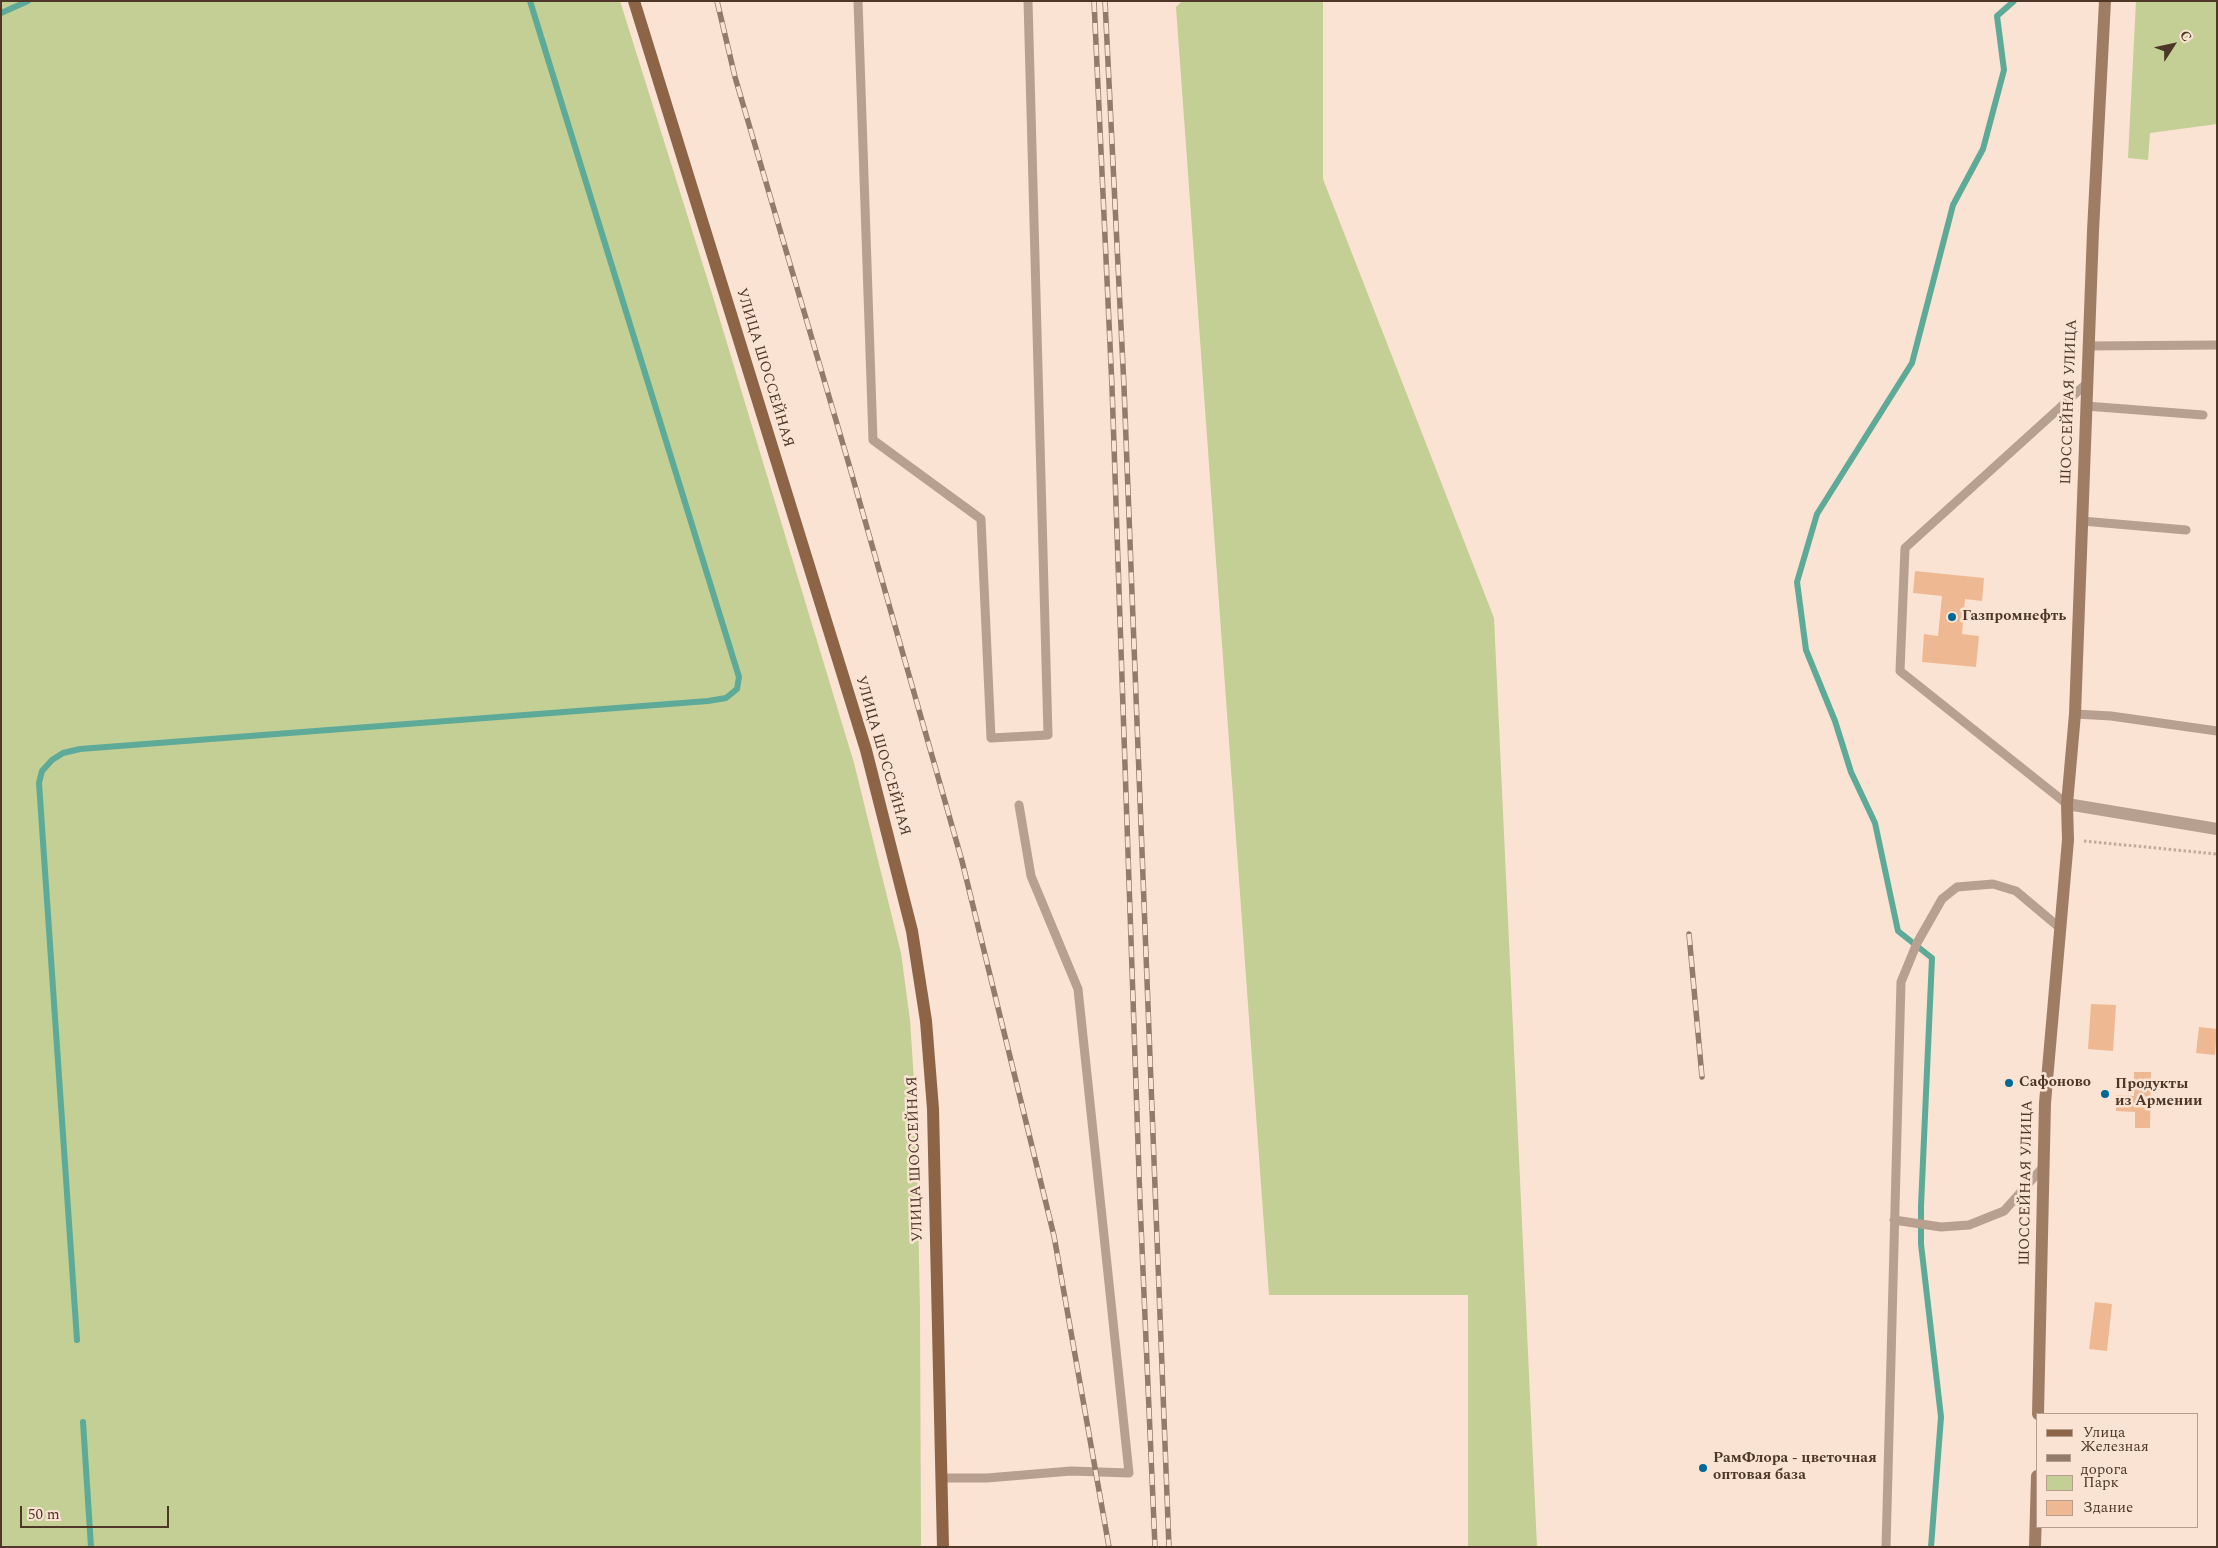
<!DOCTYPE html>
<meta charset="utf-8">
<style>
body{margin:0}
#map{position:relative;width:2218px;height:1548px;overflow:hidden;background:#fae3d3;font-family:Spectral,serif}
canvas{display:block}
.frame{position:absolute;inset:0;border:2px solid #4e3727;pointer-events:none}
.legend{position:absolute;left:2036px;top:1413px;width:162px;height:115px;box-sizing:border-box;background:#fae3d3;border:1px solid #b59e8e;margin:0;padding:6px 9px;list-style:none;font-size:15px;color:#4e3727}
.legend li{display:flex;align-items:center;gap:10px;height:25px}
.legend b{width:25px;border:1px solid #b59e8e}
.north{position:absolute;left:2148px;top:20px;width:50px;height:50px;-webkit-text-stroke:4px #fae3d3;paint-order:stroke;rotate:55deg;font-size:14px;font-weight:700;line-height:20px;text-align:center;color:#4e3727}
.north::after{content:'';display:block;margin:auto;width:18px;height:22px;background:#4e3727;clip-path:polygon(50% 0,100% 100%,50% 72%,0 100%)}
.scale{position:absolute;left:20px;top:1506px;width:149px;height:22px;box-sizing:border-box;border:2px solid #4e3727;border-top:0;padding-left:6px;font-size:15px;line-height:18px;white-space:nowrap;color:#4e3727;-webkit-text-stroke:4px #fae3d3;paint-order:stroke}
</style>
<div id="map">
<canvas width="2218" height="1548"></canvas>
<div class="frame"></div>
<ul class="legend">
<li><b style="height:6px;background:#8d6446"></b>Улица</li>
<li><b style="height:6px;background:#927b6b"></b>Железная дорога</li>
<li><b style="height:14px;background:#c3cf94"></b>Парк</li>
<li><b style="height:14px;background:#eeb992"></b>Здание</li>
</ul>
<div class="north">С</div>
<div class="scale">50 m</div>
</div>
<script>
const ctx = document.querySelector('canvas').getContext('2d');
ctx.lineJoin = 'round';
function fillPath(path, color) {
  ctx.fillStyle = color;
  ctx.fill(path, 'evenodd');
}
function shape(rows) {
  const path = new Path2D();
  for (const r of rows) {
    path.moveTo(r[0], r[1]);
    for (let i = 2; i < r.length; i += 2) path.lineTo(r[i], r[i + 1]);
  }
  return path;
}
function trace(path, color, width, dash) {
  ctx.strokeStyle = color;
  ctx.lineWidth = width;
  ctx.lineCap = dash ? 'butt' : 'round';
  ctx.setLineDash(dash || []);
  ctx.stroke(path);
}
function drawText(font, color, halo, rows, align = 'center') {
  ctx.font = font + ' Spectral,serif';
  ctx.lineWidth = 5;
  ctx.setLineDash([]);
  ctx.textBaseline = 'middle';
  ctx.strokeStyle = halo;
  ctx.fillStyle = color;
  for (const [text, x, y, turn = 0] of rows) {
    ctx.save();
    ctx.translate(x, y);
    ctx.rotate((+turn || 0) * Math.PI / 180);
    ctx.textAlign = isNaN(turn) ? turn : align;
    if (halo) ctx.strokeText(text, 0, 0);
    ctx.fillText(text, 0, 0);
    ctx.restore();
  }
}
fillPath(shape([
 [1,1,620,1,713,297,854,763,901,953,910,1020,916,1111,920,1309,921,1547,1,1547],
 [1182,1,1323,1,1323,179,1494,618,1537,1547,1468,1547,1468,1295,1269,1295,1176,7],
 [2136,1,2217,1,2217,124,2150,133,2148,160,2128,158]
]), '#c3cf94');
trace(shape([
 [1,13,28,1],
 [77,1340,39,783,42,771,52,760,63,753,80,749,708,701,726,698,737,689,739,677,530,1],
 [83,1422,91,1547],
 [1931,1547,1941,1417,1921,1244,1921,1206,1932,958,1898,931,1875,823,1851,772,1835,721,1806,650,1797,582,1817,514,1912,363,1953,205,1983,149,2004,70,1997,16,2014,1]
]), '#5daa99', 6);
fillPath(shape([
 [1915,571,1984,578,1982,601,1965,599,1962,634,1979,636,1976,667,1922,662,1924,634,1938,636,1942,596,1913,593],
 [2091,1004,2116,1005,2113,1051,2088,1049],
 [2199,1027,2217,1029,2215,1055,2196,1053],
 [2134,1072,2151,1072,2150,1128,2135,1128,2135,1112,2116,1111,2116,1095,2134,1096],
 [2095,1302,2112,1304,2107,1351,2089,1349]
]), '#eeb992');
trace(shape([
 [2084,841,2217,854]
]), '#c1aa9a', 3, [2.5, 2.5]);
trace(shape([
 [858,1,873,440,981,519,991,738,1048,735,1028,1],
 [2088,346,2217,345],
 [2086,406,2203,415],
 [2082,521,2186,530],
 [2075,714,2111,716,2217,731],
 [2067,804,1900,671,1905,548,2086,384],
 [1894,1220,1941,1227,1969,1225,2004,1211,2044,1166],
 [941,1478,987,1478,1071,1471,1129,1473,1078,989,1031,876,1019,805],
 [1886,1547,1901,982,1917,943,1942,899,1957,887,1993,884,2016,891,2060,928]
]), '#b8a090', 9);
trace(shape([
 [2067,804,2217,829]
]), '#b8a090', 12);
trace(shape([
 [2038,1414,2045,1103,2068,840,2067,804,2075,714,2093,231,2105,1],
 [2035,1547,2037,1476]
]), '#9f7d65', 12);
trace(shape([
 [634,1,866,750,912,931,926,1021,933,1109,943,1547]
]), '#8d6446', 12);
const rail = shape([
 [717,1,735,77,850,468,962,861,1054,1236,1109,1547],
 [1094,1,1112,387,1140,1202,1155,1547],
 [1105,1,1124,387,1169,1547],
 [1689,934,1702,1077]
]);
trace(rail, '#927b6b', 5.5);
trace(rail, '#fae3d3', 4, [11]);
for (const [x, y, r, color] of [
 [1952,617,5,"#006896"],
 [2009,1083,5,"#006896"],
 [2105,1094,5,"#006896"],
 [1703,1468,5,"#006896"]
]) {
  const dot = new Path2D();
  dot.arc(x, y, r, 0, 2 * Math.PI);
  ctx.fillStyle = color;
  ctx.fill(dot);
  trace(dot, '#fae3d3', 2);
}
drawText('15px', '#4e3727', '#fae3d3', [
 ["УЛИЦА ШОССЕЙНАЯ",764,368,73],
 ["ШОССЕЙНАЯ УЛИЦА",2070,402,-88],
 ["УЛИЦА ШОССЕЙНАЯ",882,756,74],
 ["УЛИЦА ШОССЕЙНАЯ",916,1159,-92],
 ["ШОССЕЙНАЯ УЛИЦА",2027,1183,-89]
]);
drawText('bold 15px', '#4e3727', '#fae3d3', [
 ["Газпромнефть",1962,617],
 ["Сафоново",2019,1083],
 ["Продукты",2115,1085],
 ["из Армении",2115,1102],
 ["РамФлора - цветочная",1713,1459],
 ["оптовая база",1713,1476]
], 'left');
</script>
